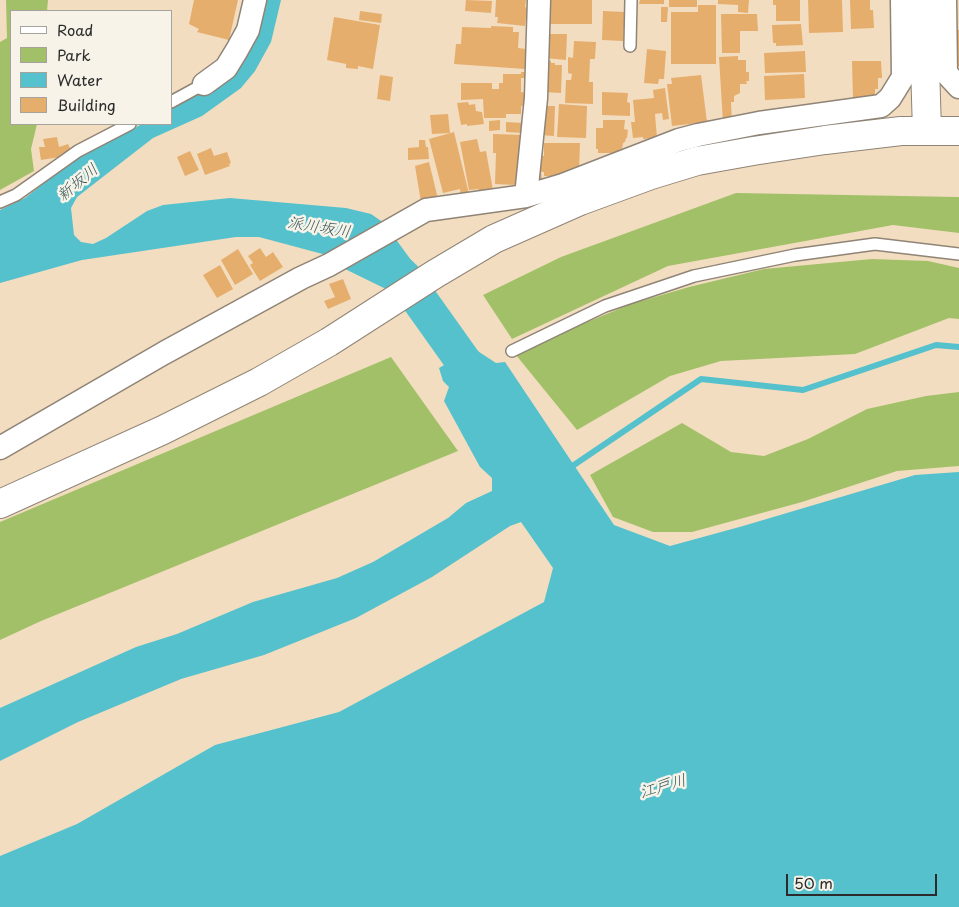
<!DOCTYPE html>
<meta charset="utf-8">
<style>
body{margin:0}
#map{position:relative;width:959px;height:907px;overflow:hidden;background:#f3ddc0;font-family:"Playpen Sans",sans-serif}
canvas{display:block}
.legend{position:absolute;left:10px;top:10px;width:162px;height:115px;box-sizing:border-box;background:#f7f3e8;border:1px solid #a5a39c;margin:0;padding:6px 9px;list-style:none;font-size:15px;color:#2b2b2b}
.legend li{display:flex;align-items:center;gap:10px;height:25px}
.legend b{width:25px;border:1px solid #a5a39c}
.scale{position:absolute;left:786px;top:874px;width:151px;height:22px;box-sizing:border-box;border:2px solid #2b2b2b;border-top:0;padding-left:6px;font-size:15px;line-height:18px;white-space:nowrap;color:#2b2b2b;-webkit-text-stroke:4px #f7f3e8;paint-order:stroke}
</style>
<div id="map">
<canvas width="959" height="907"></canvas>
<ul class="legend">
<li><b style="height:6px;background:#fff"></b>Road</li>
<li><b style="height:14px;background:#a2c068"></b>Park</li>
<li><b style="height:14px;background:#54c1cc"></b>Water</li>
<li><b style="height:14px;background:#e6ae6d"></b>Building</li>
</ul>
<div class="scale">50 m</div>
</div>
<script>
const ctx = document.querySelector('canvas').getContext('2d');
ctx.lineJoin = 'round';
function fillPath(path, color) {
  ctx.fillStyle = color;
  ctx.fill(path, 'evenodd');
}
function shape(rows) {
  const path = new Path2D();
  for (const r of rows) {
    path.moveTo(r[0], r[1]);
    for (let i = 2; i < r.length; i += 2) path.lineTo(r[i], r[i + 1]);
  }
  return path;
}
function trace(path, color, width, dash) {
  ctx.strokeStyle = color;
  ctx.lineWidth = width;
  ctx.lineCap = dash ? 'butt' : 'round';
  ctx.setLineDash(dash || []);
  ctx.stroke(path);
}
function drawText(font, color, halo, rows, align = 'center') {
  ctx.font = font + ' "Playpen Sans","Klee One",sans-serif';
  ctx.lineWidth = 5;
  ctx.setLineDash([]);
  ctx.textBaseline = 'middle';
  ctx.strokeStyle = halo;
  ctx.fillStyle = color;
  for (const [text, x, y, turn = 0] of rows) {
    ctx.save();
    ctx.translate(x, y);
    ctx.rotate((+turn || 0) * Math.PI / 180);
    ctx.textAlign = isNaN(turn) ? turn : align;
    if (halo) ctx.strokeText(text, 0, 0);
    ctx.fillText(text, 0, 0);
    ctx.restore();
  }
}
fillPath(shape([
 [6,0,48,0,47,11,11,11,11,124,37,124,31,149,34,171,0,190,0,42,7,38],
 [736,193,959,197,959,233,893,225,668,266,512,339,483,295,561,257],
 [872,259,928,261,959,268,959,319,949,318,855,354,721,361,670,376,577,430,516,355,575,327,631,304,689,287,764,269],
 [391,357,458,451,41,621,0,640,0,522],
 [959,392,959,466,897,471,802,502,692,532,653,532,613,517,590,475,682,423,731,452,764,456,808,439,867,409,926,396]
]), '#a2c068');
fillPath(shape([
 [261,0,281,0,271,42,255,71,241,88,202,116,153,138,77,197,71,208,74,235,81,242,93,244,106,238,147,211,163,205,230,198,346,208,371,214,384,223,419,271,390,291,345,269,330,256,259,237,236,237,82,260,0,283,0,210,25,198,69,164,88,152,142,124,171,124,171,109,218,81],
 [473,348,496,363,505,362,614,525,670,546,743,526,915,475,959,472,959,907,0,907,0,856,77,824,215,745,339,712,544,602,553,568,521,522,510,526,432,577,356,618,264,655,181,679,78,722,0,761,0,708,136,647,177,634,253,602,337,578,373,562,448,518,466,503,492,491,492,478,480,467,444,401,449,387,443,381,439,368]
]), '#54c1cc');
trace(shape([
 [568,469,701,379,803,390,936,345,959,347]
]), '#54c1cc', 6);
trace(shape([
 [388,263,404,278,478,382,487,397]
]), '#54c1cc', 36);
fillPath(shape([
 [194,0,238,0,229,40,197,32,199,29,189,24],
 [466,0,492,1,491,13,465,11],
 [496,0,526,0,525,7,527,8,525,26,497,23,498,17,495,17],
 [547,0,592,0,592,24,546,24],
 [640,0,664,0,664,4,639,4],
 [669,0,697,0,697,7,669,7],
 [718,0,749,0,748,13,738,12,738,5,718,4],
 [773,0,800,0,800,21,776,21,776,5,773,5],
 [808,0,842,0,843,32,809,33],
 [850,0,870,0,870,10,873,10,874,28,851,29],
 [698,5,716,5,716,64,671,64,671,12,698,12],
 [661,7,668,7,667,22,661,22],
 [360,11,382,14,381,23,359,20],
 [603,11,625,12,623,41,602,40],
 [721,14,757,14,758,31,740,31,740,53,722,53],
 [334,17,380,25,373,69,358,66,358,69,346,68,346,64,327,60],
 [801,24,803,45,776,46,776,43,773,43,772,25],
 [491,26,513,27,513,32,519,32,518,48,526,49,525,69,454,64,456,44,461,44,462,27,491,28],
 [959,30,959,66,958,66,957,62,955,62,952,31],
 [544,34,567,34,566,60,545,58],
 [574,41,596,42,595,59,590,59,589,82,593,82,593,104,565,103,566,80,571,80,572,74,568,73,568,57,573,58],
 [647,49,666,51,664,79,659,79,658,84,644,83],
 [805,51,806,72,765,73,764,53],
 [738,56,738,60,746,60,746,72,749,72,749,81,746,81,747,84,740,84,740,93,734,96,734,102,731,102,732,123,723,123,719,57],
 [543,61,551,61,551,63,555,63,555,65,562,65,561,93,543,92],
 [852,61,881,61,882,78,878,78,878,89,875,89,875,99,853,100],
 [521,72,526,72,526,78,521,78,521,92,526,93,525,106,521,106,521,114,506,114,506,118,484,118,483,99,461,100,461,83,492,83,492,89,499,89,499,83,503,83,503,74,521,74],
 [804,74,805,98,765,100,764,76],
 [380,75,393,77,390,101,377,99],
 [701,75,707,122,672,126,667,84,672,84,671,78],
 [665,88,669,119,663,120,662,113,655,114,657,138,643,139,643,137,633,138,631,122,635,122,633,100,654,98,653,90],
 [602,92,628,93,627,102,630,103,630,116,602,115],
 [468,102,469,105,475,104,476,111,482,112,484,124,467,126,467,124,461,125,457,103],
 [559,104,587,106,586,138,557,137],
 [541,106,555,106,554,136,540,135],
 [448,114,450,133,432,134,430,115],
 [500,120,500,130,489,131,489,121],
 [603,120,625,120,624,129,628,130,627,138,626,138,625,142,623,143,622,149,620,149,619,153,598,153,598,149,596,149,596,128,603,128],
 [506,122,525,123,524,133,506,132],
 [454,132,469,194,461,196,460,189,443,193,429,139],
 [493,134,524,135,523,154,519,154,517,185,495,184,496,153,493,153],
 [57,137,59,147,68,144,71,150,60,155,60,157,41,160,39,147,45,147,43,139],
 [477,139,480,152,486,151,493,190,479,193,478,189,469,190,460,142],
 [419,140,425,140,426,147,428,147,429,159,408,160,408,148,419,147],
 [544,143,580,143,579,171,569,176,544,176,544,172,541,172,542,180,536,179,540,156,544,156],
 [211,148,214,156,227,152,231,163,229,164,230,166,205,175,197,154],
 [190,151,199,170,185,176,177,157],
 [429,162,438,199,421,202,415,166],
 [260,248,266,257,273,252,283,267,260,281,250,265,253,263,248,256],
 [238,249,253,274,235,285,221,260],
 [220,265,233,289,217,298,203,275],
 [343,279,351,299,328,309,324,301,335,297,329,284]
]), '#e6ae6d');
const service = shape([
 [630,46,631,0],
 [171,102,204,84],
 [0,202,16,195,78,151,130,124],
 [512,351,605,306,694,276,795,255,875,244,959,254]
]);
const minor = shape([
 [945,0,946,73,959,87],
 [204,84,226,68,237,50,248,30,255,0],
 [526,196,536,98,539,0],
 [0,448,164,353,301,278,329,265,426,210,526,196,563,185,679,140,698,135,759,123,881,106,890,98,903,77,902,0]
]);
const tertiary = shape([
 [923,0,927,131],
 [0,504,163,430,259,382,329,342,435,274,494,239,580,201,651,175,697,161,753,151,825,140,901,131,959,131]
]);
trace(service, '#8f8476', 14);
trace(minor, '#8f8476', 25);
trace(tertiary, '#8f8476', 30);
trace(service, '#fff', 11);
trace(minor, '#fff', 22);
trace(tertiary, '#fff', 28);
drawText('italic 16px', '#37585b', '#f7f3e8', [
 ["新坂川",78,183,-40],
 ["派川坂川",319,228,9],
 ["江戸川",663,787,-16]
]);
</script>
